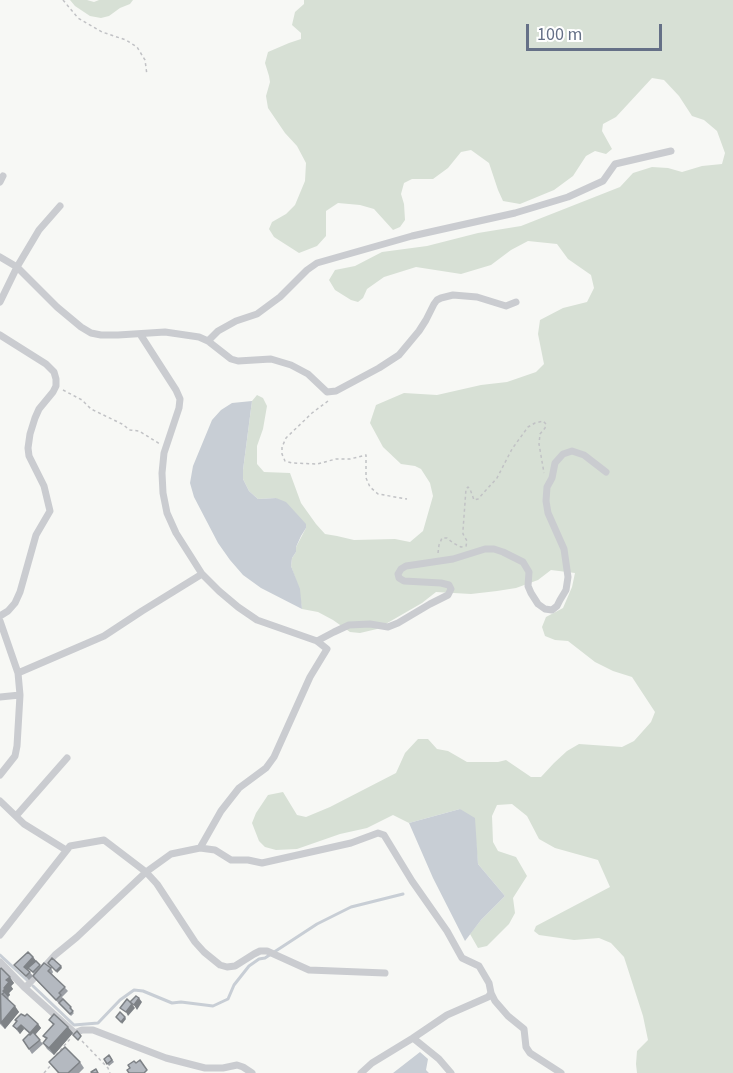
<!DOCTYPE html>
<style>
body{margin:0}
#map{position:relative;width:733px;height:1073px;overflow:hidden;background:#f7f8f5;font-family:"Source Sans 3",sans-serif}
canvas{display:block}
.scale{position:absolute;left:526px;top:24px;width:136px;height:27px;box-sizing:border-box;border:3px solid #657087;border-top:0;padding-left:8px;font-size:18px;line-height:21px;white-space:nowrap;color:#657087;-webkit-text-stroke:4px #fff;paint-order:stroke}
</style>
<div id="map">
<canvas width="733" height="1073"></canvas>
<div class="scale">100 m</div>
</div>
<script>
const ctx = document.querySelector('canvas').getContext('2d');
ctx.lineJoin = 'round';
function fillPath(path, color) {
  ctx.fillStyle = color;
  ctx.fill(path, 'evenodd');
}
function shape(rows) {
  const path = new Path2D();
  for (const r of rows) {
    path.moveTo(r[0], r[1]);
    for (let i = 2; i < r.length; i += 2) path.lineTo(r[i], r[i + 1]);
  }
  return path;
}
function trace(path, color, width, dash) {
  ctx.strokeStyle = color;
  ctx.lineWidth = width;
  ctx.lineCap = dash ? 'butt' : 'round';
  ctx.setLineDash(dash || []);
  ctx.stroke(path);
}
fillPath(shape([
 [70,0,87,0,94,2,99,0,133,0,130,4,120,8,109,16,101,18,90,16,75,6],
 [304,0,733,0,733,1073,637,1073,636,1064,637,1051,648,1040,643,1016,624,957,611,943,599,938,574,940,539,935,534,931,536,926,610,887,598,860,555,848,539,839,527,816,512,804,497,805,492,816,493,842,498,851,516,857,527,876,513,898,515,913,509,924,487,946,478,948,470,934,481,920,505,896,478,864,476,843,460,809,409,823,393,815,367,828,340,834,297,849,276,850,265,847,259,841,252,823,256,813,268,795,283,792,297,815,306,817,330,807,396,773,405,753,418,739,428,739,437,749,448,751,467,762,498,762,506,760,531,777,541,777,554,763,567,751,579,744,622,747,634,741,651,722,655,712,632,677,613,671,595,662,568,641,555,640,545,636,542,627,546,617,563,608,572,587,575,573,551,570,538,580,516,588,497,591,471,594,436,592,422,603,377,629,360,633,350,632,333,620,318,612,302,609,299,589,291,566,292,558,296,552,296,547,306,528,276,498,258,499,249,491,243,479,243,470,252,401,257,395,263,398,267,406,263,429,257,446,257,464,264,472,290,473,301,503,316,524,325,534,337,536,354,540,395,539,410,542,423,531,433,496,430,483,421,469,415,466,401,464,383,447,370,423,376,405,404,393,437,395,481,385,507,382,536,372,544,364,538,334,540,320,563,308,587,302,594,288,591,275,568,259,557,244,528,241,511,250,491,265,461,274,416,267,384,277,367,289,363,298,358,302,351,300,335,290,329,280,335,270,355,266,382,252,427,246,478,233,521,226,620,187,633,173,652,167,668,168,682,172,702,166,722,164,725,153,717,131,704,120,692,116,679,96,664,80,652,78,616,117,603,124,602,131,612,149,606,154,595,151,586,156,573,176,554,190,520,204,503,201,498,190,489,163,471,150,461,152,448,168,433,179,412,179,404,183,401,194,404,204,405,220,400,227,393,230,374,209,360,205,338,203,326,211,326,236,317,246,299,253,274,237,269,229,272,222,286,214,295,205,305,181,306,163,297,146,285,133,268,108,266,96,270,82,269,76,265,63,268,52,289,43,301,39,301,33,292,25,295,12,304,4]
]), '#d7e0d5');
fillPath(shape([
 [252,401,243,470,243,479,249,491,258,499,276,498,286,502,306,524,306,528,301,536,296,547,296,552,292,558,291,566,300,589,302,609,261,588,243,575,230,560,218,543,194,497,190,483,193,466,212,420,221,410,232,403],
 [460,809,475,818,478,864,505,896,481,920,465,941,433,878,409,823],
 [420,1052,428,1059,426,1070,429,1073,393,1073]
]), '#c8ced5');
trace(shape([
 [0,955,27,980],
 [33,986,74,1025,98,1023,120,1000,134,990,143,991,172,1003,181,1002,213,1006,228,999,234,985,249,966,259,959,265,958,317,924,351,907,403,894]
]), '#c8ced5', 3);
trace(shape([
 [63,0,78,18,102,32,126,40,137,47,145,60,147,75],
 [63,390,82,400,91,409,122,424,130,430,139,431,160,444],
 [328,401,312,413,286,438,282,447,282,454,285,461,292,463,317,464,336,459,350,459,366,455,366,478,370,487,378,494,407,499],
 [438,553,439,545,442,538,447,538,453,543,461,547,466,546,467,541,463,534,463,530,466,489,468,487,470,489,474,500,478,499,497,478,512,449,528,427,535,423,543,421,546,424,545,428,540,434,539,444,544,473],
 [82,1041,108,1068,110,1073],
 [56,1055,70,1039],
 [44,1073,51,1065]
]), '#c1c2c5', 1.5, [3, 3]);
trace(shape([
 [0,182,3,176],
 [60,206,39,230,17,267,57,307,81,327,91,333,101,335,118,335,165,332,199,337,208,341,231,359,238,361,271,359,291,365,308,374,327,392,336,391,379,368,399,355,419,331,426,320,434,304,437,300,441,298,453,295,477,297,506,306,516,302],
 [0,257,17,267,0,302],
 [140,334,176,390,180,399,179,408,164,453,162,473,163,493,167,513,176,533,202,574,219,591,238,607,257,620,317,641,327,649,310,677,274,757,266,768,239,788,221,811,200,848],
 [0,335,46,364,54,372,56,379,56,386,53,392,39,409,35,418,30,434,28,448,29,456,44,486,50,511,36,535,20,592,15,603,8,611,0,616],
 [208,341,218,331,236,321,257,314,280,297,307,270,317,263,412,236,515,213,568,197,603,181,615,164,671,151],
 [0,621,18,673,20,695,17,746,15,756,0,775],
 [317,641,334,632,349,625,370,624,388,627,398,623,430,604,448,595,451,589,449,585,441,583,404,581,399,578,398,574,401,569,406,566,453,559,485,549,494,549,503,552,523,562,529,572,528,586,531,593,538,604,545,609,552,610,557,606,560,600,566,590,568,577,564,549,548,513,546,501,547,487,552,478,555,463,563,454,572,451,584,455,606,472],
 [18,673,104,636,142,611,202,574],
 [0,697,20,695],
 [0,801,24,824,66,850],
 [16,816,67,758],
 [0,935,70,846,104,840,146,872,157,884,195,942,204,952,220,965,227,967,235,966,254,954,260,951,267,951,309,970,385,973],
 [0,962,25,988,75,1033,82,1030,93,1030,166,1058,205,1068,223,1068,237,1065,243,1067,252,1073],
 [25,988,55,955,77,937,146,872,171,854,200,848,215,850,231,860,248,860,262,863,351,843,378,833,384,835,412,881,447,931,462,958,479,966,489,983,491,993,495,1001,508,1016,524,1029,526,1047,530,1053,561,1073],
 [413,1038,439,1059,451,1073],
 [361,1073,372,1063,413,1038,447,1015,488,997,491,993]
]), '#caccd0', 7);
fillPath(shape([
 [33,957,41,967,51,968,53,972,52,974,68,991,62,997,72,1009,71,1010,74,1013,71,1016,36,980,33,976,34,974,29,969,28,970,33,976,29,980,14,965],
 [0,969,14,983,11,986,13,989,9,993,10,995,8,997,9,998,8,999,19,1012,5,1029,0,1024],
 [25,1016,38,1024,41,1028,35,1035,43,1044,32,1054,23,1040,31,1035,24,1029,20,1034,13,1026,16,1022,15,1020],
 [49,1020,73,1033,54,1055,47,1049,43,1043,46,1039,43,1036,53,1025],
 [109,1055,114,1062,109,1066,104,1059],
 [49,1062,80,1062,84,1068,79,1073,58,1073]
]), '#9b9fa5');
fillPath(shape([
 [33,957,36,961,27,971,24,967],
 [61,966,62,968,57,973,56,971],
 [10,977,14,983,11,986,13,989,9,993,10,995,8,997,3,991,6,980],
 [139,998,142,1002,137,1010,134,1005],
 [132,1004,135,1008,128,1016,126,1012],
 [15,1006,19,1012,5,1029,1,1023],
 [125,1017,126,1019,122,1024,121,1022],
 [38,1024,41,1028,33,1037,30,1033],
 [21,1025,24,1029,20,1034,17,1029],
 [68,1027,73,1033,54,1055,49,1048]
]), '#7e8286');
const building = shape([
 [28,952,33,957,24,967,30,972,26,976,14,965,28,952],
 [52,958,61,966,56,971,48,963,52,958],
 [36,961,40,965,33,972,28,968,36,961],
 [44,963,51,968,48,971,65,987,59,993,61,995,56,1000,33,976,44,963],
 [1,968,10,977,6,980,9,982,4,988,6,988,3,991,5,992,2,994,15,1006,1,1023,0,969,1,968],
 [136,996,139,998,134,1005,130,1002,136,996],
 [63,999,71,1007,70,1008,73,1011,70,1014,59,1003,63,999],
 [127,999,132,1004,126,1012,120,1008,127,999],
 [120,1012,125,1017,121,1022,116,1017,120,1012],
 [21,1014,25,1016,27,1014,38,1024,30,1033,21,1025,17,1029,13,1026,17,1021,15,1020,21,1014],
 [54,1014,68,1027,49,1048,43,1043,47,1038,43,1036,54,1024,49,1020,54,1014],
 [77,1031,81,1036,78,1040,73,1035,77,1031],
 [33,1032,40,1040,29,1049,23,1040,29,1034,30,1035,33,1032],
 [65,1047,80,1062,68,1073,59,1073,49,1062,65,1047],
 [109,1055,112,1060,107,1064,104,1059,109,1055],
 [140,1060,147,1070,144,1073,129,1073,127,1070,130,1068,128,1065,134,1061,136,1063,140,1060],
 [96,1069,98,1073,92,1073,91,1072,96,1069]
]);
fillPath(building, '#b4b9c0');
trace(building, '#7e8286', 1.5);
</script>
